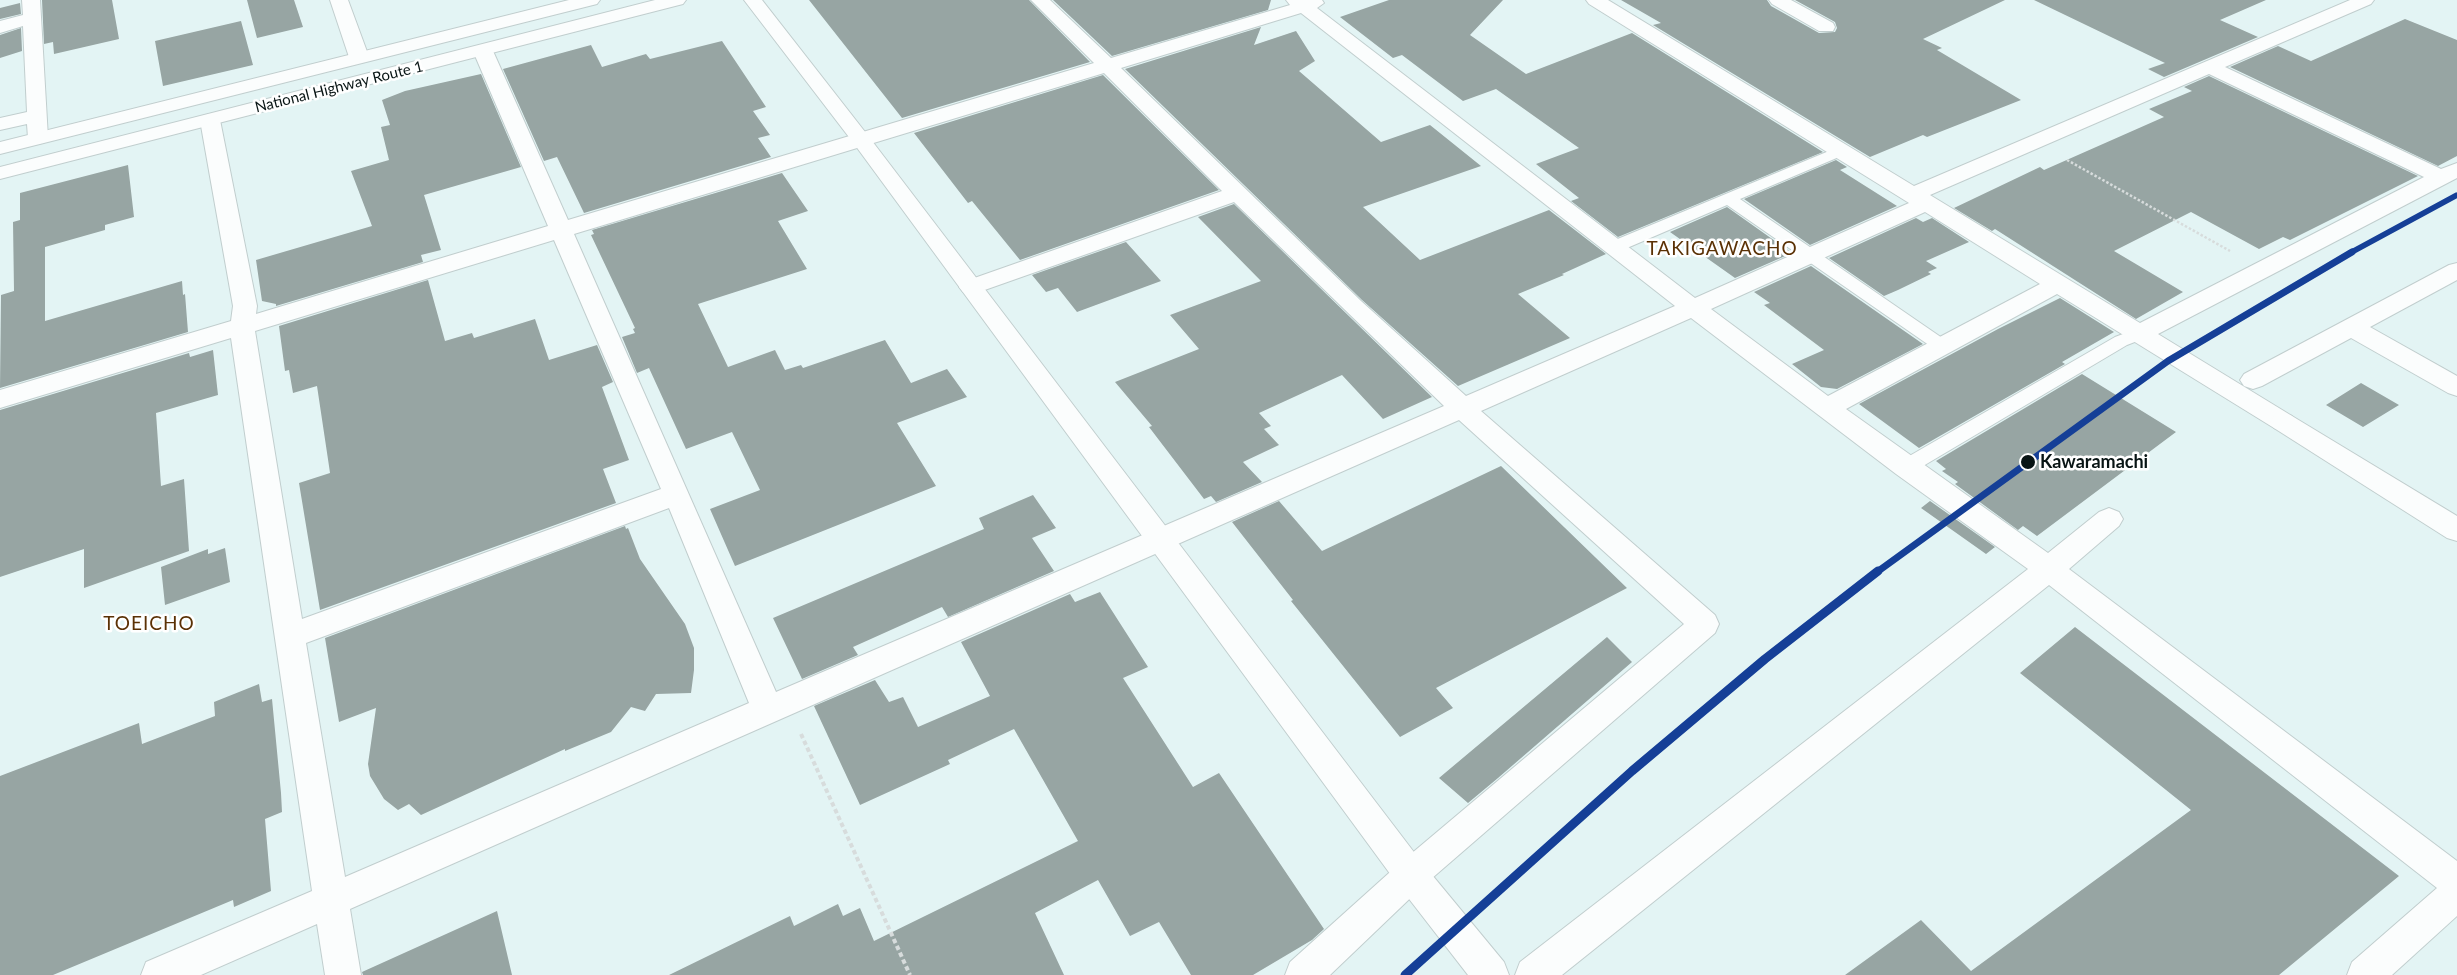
<!DOCTYPE html>
<style>
body{margin:0}
canvas{display:block;background:#e3f4f4}
</style>
<canvas width="2457" height="975"></canvas>
<script>
const ctx = document.querySelector('canvas').getContext('2d');
ctx.lineJoin = 'round';
function fillPath(path, color) {
  ctx.fillStyle = color;
  ctx.fill(path, 'evenodd');
}
function shape(rows) {
  const path = new Path2D();
  for (const r of rows) {
    path.moveTo(r[0], r[1]);
    for (let i = 2; i < r.length; i += 2) path.lineTo(r[i], r[i + 1]);
  }
  return path;
}
function trace(path, color, width, dash) {
  ctx.strokeStyle = color;
  ctx.lineWidth = width;
  ctx.lineCap = dash ? 'butt' : 'round';
  ctx.setLineDash(dash || []);
  ctx.stroke(path);
}
function drawText(font, color, halo, rows, align = 'center') {
  ctx.font = font + ' Lato,sans-serif';
  ctx.lineWidth = 5;
  ctx.setLineDash([]);
  ctx.textBaseline = 'middle';
  ctx.strokeStyle = halo;
  ctx.fillStyle = color;
  for (const [text, x, y, turn = 0] of rows) {
    ctx.save();
    ctx.translate(x, y);
    ctx.rotate((+turn || 0) * Math.PI / 180);
    ctx.textAlign = isNaN(turn) ? turn : align;
    if (halo) ctx.strokeText(text, 0, 0);
    ctx.fillText(text, 0, 0);
    ctx.restore();
  }
}
fillPath(shape([
 [42,0,112,0,119,39,54,54,53,42,44,44],
 [247,0,294,0,303,27,257,38],
 [809,0,1029,0,1090,62,902,118],
 [1053,0,1271,0,1268,10,1112,56],
 [1389,0,1503,0,1470,35,1526,74,1632,33,1823,152,1618,237,1571,201,1579,198,1536,164,1579,148,1496,89,1463,101,1402,55,1393,58,1340,17],
 [1621,0,1767,0,1771,6,1819,33,1835,32,1837,28,1835,22,1795,0,2005,0,1923,39,1942,48,1937,50,2021,100,1927,137,1923,135,1870,157,1653,25,1661,23],
 [2034,0,2266,0,2220,20,2258,37,2164,77,2148,69,2165,63],
 [20,3,21,14,0,19,0,8],
 [2405,19,2457,40,2457,156,2438,166,2230,67,2278,46,2311,61],
 [241,21,253,65,163,86,155,41],
 [1261,27,1254,45,1296,31,1315,61,1299,71,1381,142,1430,125,1481,166,1363,207,1420,260,1549,210,1606,254,1562,274,1564,275,1518,294,1570,338,1458,386,1362,300,1125,69],
 [21,28,22,51,0,58,0,35],
 [722,41,766,107,753,111,770,135,758,138,771,157,584,213,557,157,544,161,503,69,591,45,602,67,646,54,650,59],
 [481,74,521,167,424,195,441,250,421,255,423,262,276,306,276,304,262,301,256,260,372,226,351,171,389,160,381,127,390,125,382,100,405,91],
 [1103,75,1219,190,1020,260,972,201,968,203,914,133],
 [2209,76,2418,176,2290,240,2283,237,2259,249,2191,212,2114,251,2183,292,2136,319,1995,229,1992,231,1954,208,2040,167,2044,170,2164,117,2149,109,2192,91,2184,87],
 [1836,160,1847,167,1840,170,1897,206,1810,245,1744,199],
 [128,165,134,217,105,225,105,230,45,247,45,321,182,281,183,295,185,294,188,332,0,388,1,295,14,291,13,222,20,220,20,193],
 [782,173,808,211,778,221,807,269,698,304,728,367,775,350,785,370,801,365,803,368,885,340,911,383,947,369,967,397,897,423,936,486,735,566,710,509,760,490,732,432,686,449,649,368,637,373,622,337,635,333,633,329,635,328,591,235,594,234,592,230],
 [1234,204,1432,397,1383,419,1342,375,1259,413,1271,426,1264,429,1279,445,1243,462,1262,482,1216,502,1211,496,1204,499,1149,427,1152,426,1115,382,1199,349,1170,315,1261,281,1198,217],
 [1727,207,1792,253,1735,278,1670,232],
 [1916,218,1923,222,1932,218,1969,242,1926,261,1937,268,1928,272,1931,274,1898,290,1884,296,1829,258],
 [1126,242,1161,281,1077,312,1058,288,1046,292,1032,275],
 [1811,266,1923,344,1837,389,1821,387,1792,364,1824,350,1764,305,1770,303,1754,292],
 [428,280,445,341,472,333,474,338,535,319,549,360,597,345,613,382,602,387,629,460,603,469,616,503,320,610,299,483,330,473,329,466,317,386,293,393,289,370,285,371,279,326],
 [2060,298,2114,332,2062,362,2065,364,1919,448,1859,404,1998,329],
 [213,350,218,395,156,413,161,486,184,479,189,551,84,588,84,549,0,577,0,410,189,353,190,357],
 [2082,374,2176,432,2037,536,2023,526,2018,530,1955,484,1958,482,1942,471,1946,469,1936,461],
 [2361,383,2399,405,2363,427,2326,405],
 [1501,466,1627,588,1436,688,1453,708,1400,737,1291,601,1293,600,1232,522,1279,501,1322,551],
 [1033,495,1056,528,1032,538,1054,571,948,617,942,607,853,647,858,655,802,679,773,618,984,529,979,518],
 [1930,501,1995,547,1986,554,1921,508],
 [625,526,626,529,628,528,640,559,685,624,694,648,694,670,691,693,656,694,645,711,631,707,611,732,565,751,565,749,421,815,409,804,398,810,384,799,370,776,368,764,376,708,339,722,325,638],
 [225,548,230,582,165,605,161,567,208,549,208,554],
 [1100,592,1148,667,1123,678,1193,787,1219,773,1324,929,1312,940,1253,975,1191,975,1159,922,1130,936,1098,880,1035,913,1064,975,669,975,790,916,794,926,838,904,843,916,860,908,874,941,1078,841,1014,729,948,760,950,764,860,805,814,706,875,680,889,702,903,697,918,727,990,696,961,642,1070,594,1075,602],
 [2075,627,2399,876,2279,975,1845,975,1921,920,1971,971,2191,810,2020,673],
 [1607,637,1632,662,1498,778,1468,803,1439,778],
 [259,684,262,702,272,699,281,793,282,812,265,819,271,891,234,907,233,900,53,975,0,975,0,776,139,723,142,744,215,716,214,702],
 [497,911,512,975,363,975,362,972]
]), '#97a5a3');
const service = shape([
 [1841,146,1846,148,1849,151,1846,154,1740,199,1948,342,1951,346,1948,350,1942,352,1936,350,1727,205,1620,251,1614,252,1608,251,1606,247,1608,243,1841,146],
 [2139,328,2145,330,2148,334,2145,338,2127,345,1913,472,1906,474,1899,472,1896,467,1899,462,2115,337,2139,328]
]);
const minor = shape([
 [22,0,40,0,48,138,45,142,38,144,31,142,28,138,27,124,0,130,0,118,27,112,23,26,0,33,0,21,23,15,22,0],
 [330,0,348,0,369,57,366,61,359,63,352,61,349,57,330,0],
 [1031,0,1050,0,1111,58,1290,5,1286,0,1322,0,1324,3,1317,8,1695,298,1909,203,1589,4,1586,0,1608,0,1914,186,2350,0,2374,0,2371,4,2225,67,2441,169,2457,163,2457,178,2158,334,2292,416,2296,422,2292,428,2283,431,2274,428,2057,294,1846,409,2048,553,2099,512,2109,508,2119,512,2123,519,2119,526,2069,569,2457,861,2457,916,2392,975,2347,975,2352,962,2437,888,2049,585,1562,975,1515,975,1520,962,2028,569,1896,474,1691,318,1481,411,1715,615,1719,624,1715,633,1423,886,1330,975,1285,975,1290,962,1399,864,1684,624,1459,420,350,909,361,975,325,975,317,924,201,975,141,975,146,962,312,891,231,338,0,408,0,390,231,321,233,306,200,120,203,116,210,114,217,116,220,120,257,306,256,314,548,226,473,51,476,47,483,45,490,47,493,51,568,220,1094,63,1031,0],
 [1301,13,1675,306,1466,396,1361,301,1121,68,1301,13],
 [1104,73,1222,191,963,282,959,287,963,292,971,294,979,292,1234,202,1444,406,776,692,574,234,1104,73],
 [2209,74,2424,177,2140,323,1930,195,2209,74],
 [1925,212,2040,284,1828,396,1711,309,1925,212],
 [554,240,661,489,302,619,255,331,554,240],
 [669,508,749,703,345,877,306,643,669,508],
 [1769,0,1791,0,1833,23,1835,27,1833,31,1819,31,1772,4,1769,0],
 [2457,263,2457,280,2370,327,2457,376,2457,396,2448,393,2351,338,2262,386,2253,389,2244,386,2240,380,2244,374,2449,265,2457,263]
]);
const tertiary = shape([
 [744,0,762,0,869,137,1423,864,1504,962,1509,975,1468,975,1399,886,855,145,744,0],
 [2283,413,2292,416,2457,516,2457,541,2447,538,2274,428,2270,422,2274,416,2283,413]
]);
const trunk = shape([
 [569,0,600,0,597,4,0,154,0,142,569,0],
 [655,0,686,0,683,4,0,179,0,167,655,0]
]);
trace(service, '#c1cece', 2);
trace(minor, '#c1cece', 2);
trace(tertiary, '#c1cece', 2);
trace(trunk, '#c1cece', 2);
trace(shape([
 [2067,160,2230,251]
]), '#d7dcdc', 2.5, [2.5, 2]);
trace(shape([
 [801,734,910,975]
]), '#d7dcdc', 4, [4.5, 3]);
fillPath(service, '#fbfdfd');
fillPath(minor, '#fbfdfd');
fillPath(tertiary, '#fbfdfd');
fillPath(trunk, '#fbfdfd');
trace(shape([
 [2350,253,2457,195]
]), '#153f97', 5.5);
trace(shape([
 [1877,572,2168,361,2352,252]
]), '#153f97', 7);
trace(shape([
 [1405,975,1632,771,1765,659,1878,571]
]), '#153f97', 9);
for (const [x, y, r, color] of [
 [2028,462,8,"#081414"]
]) {
  const dot = new Path2D();
  dot.arc(x, y, r, 0, 2 * Math.PI);
  ctx.fillStyle = color;
  ctx.fill(dot);
  trace(dot, '#fff', 2);
}
drawText('15px', '#081414', '#fff', [
 ["National Highway Route 1",339,87,-14]
]);
drawText('bold 18px', '#081414', '#fff', [
 ["Kawaramachi",2040,462]
], 'left');
ctx.letterSpacing = '1px';
drawText('19px', '#5a3105', '#fff', [
 ["TAKIGAWACHO",1722,249],
 ["TOEICHO",149,624]
]);
ctx.letterSpacing = '0px';
</script>
